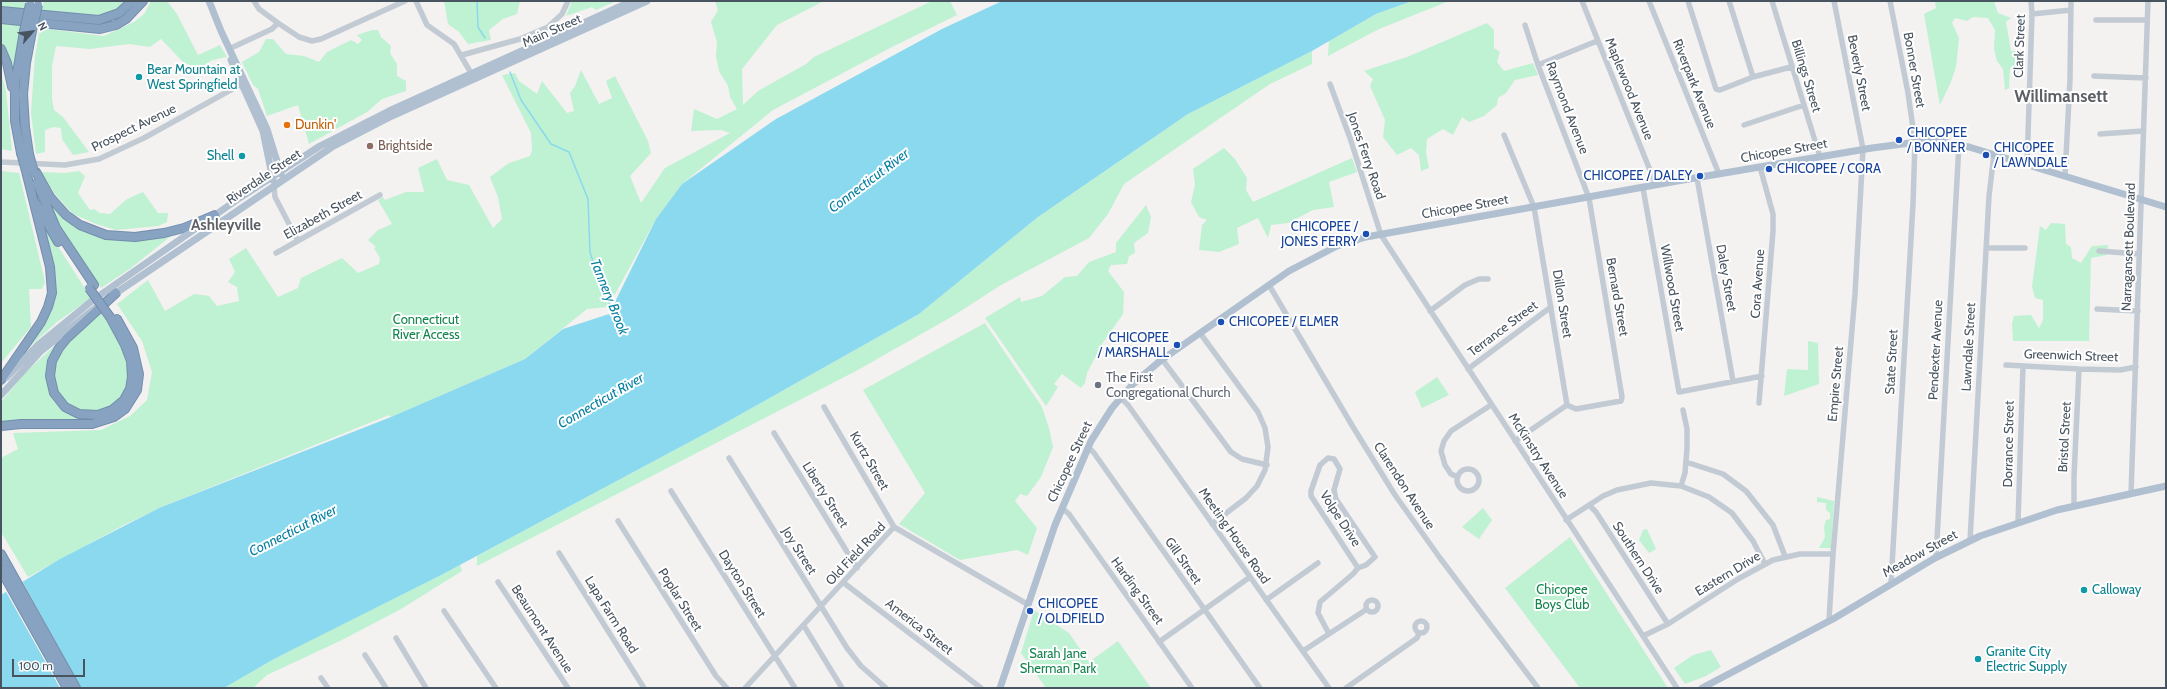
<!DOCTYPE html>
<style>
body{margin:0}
#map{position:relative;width:2167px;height:689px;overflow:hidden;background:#f4f1f1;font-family:Cabin,sans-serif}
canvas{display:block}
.frame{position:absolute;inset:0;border:2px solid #48545f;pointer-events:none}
.north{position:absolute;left:12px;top:12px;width:40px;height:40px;-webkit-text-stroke:3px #fff;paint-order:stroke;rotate:62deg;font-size:11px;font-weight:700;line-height:16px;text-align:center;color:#48545f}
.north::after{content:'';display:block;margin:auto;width:14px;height:18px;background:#48545f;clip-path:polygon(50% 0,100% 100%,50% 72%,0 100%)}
.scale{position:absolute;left:12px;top:659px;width:73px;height:18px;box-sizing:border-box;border:2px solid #48545f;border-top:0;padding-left:5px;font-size:12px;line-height:14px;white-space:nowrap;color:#48545f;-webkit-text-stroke:3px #fff;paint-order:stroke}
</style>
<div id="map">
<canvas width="2167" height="689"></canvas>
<div class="frame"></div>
<div class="north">N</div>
<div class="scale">100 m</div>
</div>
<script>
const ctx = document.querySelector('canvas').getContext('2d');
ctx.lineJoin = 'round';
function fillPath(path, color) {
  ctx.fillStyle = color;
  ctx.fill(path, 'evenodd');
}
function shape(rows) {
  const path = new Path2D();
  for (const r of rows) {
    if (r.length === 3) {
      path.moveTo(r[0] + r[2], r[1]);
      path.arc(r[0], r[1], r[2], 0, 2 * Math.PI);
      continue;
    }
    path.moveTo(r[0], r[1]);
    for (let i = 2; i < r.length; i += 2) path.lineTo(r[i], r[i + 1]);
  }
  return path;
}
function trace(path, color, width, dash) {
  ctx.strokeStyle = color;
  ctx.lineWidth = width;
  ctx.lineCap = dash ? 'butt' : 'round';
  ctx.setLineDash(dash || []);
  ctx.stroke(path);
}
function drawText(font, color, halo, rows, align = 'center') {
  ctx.font = font + ' Cabin,sans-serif';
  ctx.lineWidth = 4;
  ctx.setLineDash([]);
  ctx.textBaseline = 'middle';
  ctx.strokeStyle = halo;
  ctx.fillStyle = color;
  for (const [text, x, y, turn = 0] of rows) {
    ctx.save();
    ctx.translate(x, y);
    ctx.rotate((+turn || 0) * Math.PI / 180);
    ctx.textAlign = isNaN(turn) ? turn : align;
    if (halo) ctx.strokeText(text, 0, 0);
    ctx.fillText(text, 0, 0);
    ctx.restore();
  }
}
fillPath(shape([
 [1,1,26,1,25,9,22,9,1,8],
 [44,1,127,1,115,11,99,16,41,11],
 [151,1,167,1,177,14,198,55,220,45,227,57,212,60,199,69,183,62,161,39,150,47,129,44,90,49,56,46,52,66,52,99,54,110,63,117,89,152,73,155,62,139,61,128,53,127,45,130,45,152,36,154,31,113,35,56,40,28,104,36,134,22,144,14],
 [444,1,520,1,517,14,503,19,489,30,491,40,468,44,459,32,448,24],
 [572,1,616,1,596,10,592,7,566,16],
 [715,1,824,1,777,25,742,69,743,105,758,91,806,64,814,57,932,1,950,1,957,15,892,47,773,110,682,184,656,219,608,307,587,309,525,359,391,417,389,415,159,508,122,526,28,577,1,532,1,458,18,449,13,433,101,430,130,416,147,400,152,372,142,341,117,304,148,280,165,311,194,294,209,296,217,306,239,301,237,287,228,282,235,272,229,259,246,248,278,297,298,288,301,278,342,258,358,273,379,264,380,258,374,248,376,247,368,240,378,230,392,224,378,200,383,197,385,200,406,192,424,192,418,168,437,159,447,180,469,185,493,228,502,219,498,197,490,177,509,163,530,156,532,151,531,133,502,75,515,73,519,81,537,94,542,81,567,113,574,111,570,93,575,86,581,70,599,104,612,98,606,81,615,76,648,141,651,153,630,176,641,203,665,168,730,133,721,130,691,131,694,109,717,119,737,109,730,97,728,86,719,71,716,56,717,42,711,22,718,10],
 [1412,1,1449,1,1379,29,1328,56,1329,41,1376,14],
 [1923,1,1994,1,1998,13,2011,18,2006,22,2011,51,2024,51,2024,62,2010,68,2009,88,2005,90,2003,69,1997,61,1994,49,1995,30,1988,18,1973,17,1967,21,1955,18,1952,23,1959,38,1956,67,1950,84,1940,105,1924,14,1936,8,1935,2],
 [1,21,21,23,13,71,9,55,1,42],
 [1487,23,1494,30,1494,48,1500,52,1497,62,1504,71,1533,63,1538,75,1515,80,1506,93,1498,98,1497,105,1484,116,1469,122,1462,117,1453,135,1443,129,1427,139,1426,152,1429,168,1421,171,1419,155,1411,148,1397,155,1383,137,1385,120,1370,86,1373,79,1364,71,1407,57],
 [372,30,378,30,381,37,391,46,390,53,397,64,397,76,406,81,406,91,382,99,367,112,309,144,298,105,267,116,258,89,253,85,242,62,259,52,266,39,273,39,286,54,304,56,319,62,327,52,351,40,358,44,362,40,357,35],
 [1312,51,1312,64,1270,84,1124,184,1108,214,1089,238,1001,285,953,316,856,371,477,566,477,556,727,422,919,314,1038,217,1188,114],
 [1,73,6,91,12,151,1,149],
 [1224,148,1235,159,1247,178,1246,190,1253,202,1352,158,1357,172,1329,182,1334,207,1313,210,1288,223,1271,225,1268,238,1258,218,1237,228,1239,244,1219,252,1199,250,1202,225,1207,220,1199,217,1191,202,1195,185,1193,169],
 [1,171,19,173,45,282,42,289,29,289,31,327,1,363],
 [79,171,85,176,78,193,90,210,94,209,100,213,110,214,127,199,143,192,158,213,168,213,167,222,158,226,116,230,96,224,73,214,54,193,41,172,65,173],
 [47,198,93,234,171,236,131,268,101,288,68,239,55,217],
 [1146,205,1151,217,1148,233,1134,243,1135,253,1129,256,1127,264,1111,265,1108,271,1124,292,1123,314,1102,344,1087,373,1085,383,1081,388,1062,374,1054,384,1058,387,1046,406,985,318,1020,297,1021,302,1042,296,1065,277,1077,276,1089,262,1116,252,1116,243],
 [2051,223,2065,224,2066,244,2071,247,2072,258,2081,263,2092,246,2108,245,2107,255,2091,258,2089,341,2013,341,2012,324,2014,316,2031,315,2039,328,2043,320,2043,300,2035,298,2032,287,2040,226,2046,230],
 [45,226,91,298,57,322,25,351,51,312,55,297,55,279,44,229],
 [101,313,118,336,128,363,129,381,123,395,112,406,98,412,81,411,67,404,59,393,54,382,54,370,60,353,71,338],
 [985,323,1042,407,1049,428,1053,447,1041,477,1027,496,1020,494,1015,501,1037,528,1028,555,1017,550,960,560,899,524,925,493,863,390],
 [65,336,50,359,46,373,48,387,63,409,99,418,93,421,17,420,1,422,1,402,25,373],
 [1808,341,1818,343,1819,384,1784,396,1787,369,1808,370],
 [1437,377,1449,395,1422,408,1415,392],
 [1817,497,1834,501,1831,548,1819,548,1825,537,1824,527,1826,520,1830,519,1830,513,1826,510,1826,503,1817,502],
 [1483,508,1492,520,1479,539,1462,527],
 [1647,529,1656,549,1649,553,1639,540,1643,530],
 [1570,537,1622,617,1668,688,1580,688,1505,588],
 [460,565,462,571,401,609,342,640,267,675,253,688,224,688,274,659],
 [1034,610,1069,633,1089,662,1118,641,1151,688,1046,688,1021,653],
 [1711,650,1721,667,1706,676,1685,684,1674,668,1693,655]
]), '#bff1d3');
fillPath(shape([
 [1002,1,1412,1,1376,14,1312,51,1188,114,1038,217,919,314,727,422,443,574,274,659,224,688,1,688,1,595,60,559,159,508,391,417,525,359,563,329,609,314,656,219,682,184,776,119,942,29]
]), '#8bd9ef');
fillPath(shape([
 [21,579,81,688,60,688,5,590]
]), '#f4f1f1');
trace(shape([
 [477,1,478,27,485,38],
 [510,72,521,100,551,144,569,152,588,199,590,252,599,281,612,309]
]), '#8bd9ef', 1.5);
const highway = shape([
 [1,11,99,20,119,13,132,1],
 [1,19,100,29,116,25,126,19,143,1],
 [1,49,7,63,12,87],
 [21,153,15,121,15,85,24,31],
 [29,154,25,127,23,94,26,63,32,31],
 [36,172,50,197,66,215,80,225,106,235,135,237,164,233,184,228,215,215],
 [37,183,56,228,94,285],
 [37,205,58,242],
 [110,317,125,345,131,361,132,377,130,389,124,400,112,410,98,415,79,414,65,407,54,393,50,376,52,361,59,348,67,338,116,293],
 [1,380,41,322,48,307,52,293,50,267,26,171],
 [1,426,21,424,92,424,114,417,125,409,137,390,139,374,133,348,117,319],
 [1,554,76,688],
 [1,570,67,688]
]);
trace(highway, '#738ead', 10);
trace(shape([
 [254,1,259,9,278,23,299,37,312,41,321,39,405,1],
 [416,1,427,25,454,44,471,73],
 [1582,1,1656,185],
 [1649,1,1719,174],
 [1688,1,1716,89,1720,90,1753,77,1791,67],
 [1729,1,1753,77],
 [1772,1,1820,157],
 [1890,1,1908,93,1915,142,1913,204,1891,583],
 [2032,14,2071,10],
 [2096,20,2147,20],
 [231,48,272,29,278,23],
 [462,55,520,39,548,27,562,14,568,1],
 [1538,65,1597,41],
 [2094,76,2146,78],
 [1330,84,1350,138,1381,235,1677,688],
 [1744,125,1804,105],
 [2100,134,2143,131],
 [1504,135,1534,207,1567,405],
 [1,162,65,165,99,159,144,138,245,82],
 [2027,165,2032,14,2031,1],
 [2065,176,2070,79,2071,1],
 [1697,178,1733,381],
 [274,186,275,197,298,241],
 [1643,188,1679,392,1762,376],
 [1987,248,2025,248],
 [2099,251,2139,254],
 [276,253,380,195],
 [1269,285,1353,427,1395,495,1440,558,1538,688],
 [2097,309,2138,311],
 [1430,311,1465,285,1479,279,1488,279],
 [1200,333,1258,412,1265,428,1268,447,1265,470,1257,486,1246,498,1212,524],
 [1162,359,1231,452,1242,459,1267,465],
 [2006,365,2079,369,2120,370,2136,367],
 [1468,369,1551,307],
 [1120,397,1128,405,1329,688],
 [1759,403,1773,231,1773,214,1760,167],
 [824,407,894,527],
 [774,433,857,568],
 [1515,441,1567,405,1576,409,1621,401,1622,397,1589,198,1538,65,1525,25],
 [1088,447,1094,453,1260,688],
 [729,458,847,648,861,666,886,688],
 [1686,462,1723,474,1746,491,1773,525,1785,556],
 [1468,480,11],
 [1458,477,1451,474,1445,465,1441,451,1444,441,1451,431,1491,405],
 [1681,486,1685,473,1687,448,1687,429,1683,410],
 [671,491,795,688],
 [2131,494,2148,1],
 [1589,505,1596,512,1668,624],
 [2074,506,2074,477,2079,369],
 [1062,508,1069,514,1192,688],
 [1566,520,1603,496,1617,490,1651,483,1681,486,1709,497,1732,513,1753,541,1765,564],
 [618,521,716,676,727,688],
 [2018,523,2023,366],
 [1970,541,1989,196,1994,154],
 [559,553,644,688],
 [1936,557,1959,144],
 [498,582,568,688],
 [844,583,981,688],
 [1266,600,1318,563],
 [1372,606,6],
 [444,611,496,688],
 [1829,620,1833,554,1855,294,1863,149,1834,1],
 [1421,627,6],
 [804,626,842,688],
 [1329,634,1318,613,1320,602,1353,574,1358,568,1366,565,1375,557,1336,499,1334,490,1340,469,1334,459,1328,458,1320,465,1311,491,1311,496,1358,568],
 [1643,636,1668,624,1738,579,1773,560,1800,554,1833,554],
 [396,638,426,688],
 [1159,642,1250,577],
 [1303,651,1367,609],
 [365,655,386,688],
 [321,678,328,688],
 [745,688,894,527,1027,604],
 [1346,688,1417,638,1419,633]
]), '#c2cbd3', 5.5);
trace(shape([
 [209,1,221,31,267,129,281,174],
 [231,60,263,131,273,180],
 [113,295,332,147,392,116,647,1],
 [7,377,38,345,93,300,241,197,320,146,389,111,632,1],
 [1,395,41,351,98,306],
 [1000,688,1055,525,1091,441,1112,408,1133,384,1160,361,1289,271,1337,246,1366,237,1677,181,1872,148,1933,140,1969,147,2166,207],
 [1702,688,1833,619,1935,558,1980,536,2057,510,2166,486]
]), '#b0c0d0', 7);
trace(highway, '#88a3c1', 8);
const highwayBridge = shape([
 [24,31,30,4],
 [32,31,38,5],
 [21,153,26,171],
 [29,154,34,172],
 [89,288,110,317]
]);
trace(highwayBridge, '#738ead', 10, []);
trace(highwayBridge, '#88a3c1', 8);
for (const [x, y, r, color] of [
 [139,77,4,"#0f9aa8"],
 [287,125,4,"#e8710a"],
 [1899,140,4,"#1a4fb4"],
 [370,146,4,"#8d6e63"],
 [1986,155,4,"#1a4fb4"],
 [242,156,4,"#0f9aa8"],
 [1769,169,4,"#1a4fb4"],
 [1700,176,4,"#1a4fb4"],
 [1366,234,4,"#1a4fb4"],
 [1221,322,4,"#1a4fb4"],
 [1177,345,4,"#1a4fb4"],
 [1098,385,4,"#6b7280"],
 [2084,590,4,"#0f9aa8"],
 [1030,611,4,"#1a4fb4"],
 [1978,659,4,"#0f9aa8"]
]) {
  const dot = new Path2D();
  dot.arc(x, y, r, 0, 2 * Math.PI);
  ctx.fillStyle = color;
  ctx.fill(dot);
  trace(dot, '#fff', 1.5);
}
drawText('13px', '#48545f', '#fff', [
 ["Main Street",552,31,-24],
 ["Clark Street",2020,46,-88],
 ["Bonner Street",1914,70,80],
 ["Beverly Street",1859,73,79],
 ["Billings Street",1806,76,73],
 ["Riverpark Avenue",1694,84,68],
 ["Maplewood Avenue",1629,89,68],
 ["Raymond Avenue",1567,108,69],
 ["Prospect Avenue",134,128,-26],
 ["Chicopee Street",1784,151,-10],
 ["Jones Ferry Road",1366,156,71],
 ["Riverdale Street",264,177,-34],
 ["Chicopee Street",1465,207,-10],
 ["Elizabeth Street",323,215,-29],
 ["Narragansett Boulevard",2129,247,-88],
 ["Daley Street",1726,278,80],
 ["Cora Avenue",1758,284,-86],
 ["Willwood Street",1672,288,80],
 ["Bernard Street",1617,297,80],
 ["Dillon Street",1562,304,81],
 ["Terrance Street",1503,329,-37],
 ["Lawndale Street",1969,347,-87],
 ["Pendexter Avenue",1936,350,-87],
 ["Greenwich Street",2071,356,2],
 ["State Street",1892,362,-87],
 ["Empire Street",1836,384,-85],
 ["Bristol Street",2065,437,-87],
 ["Dorrance Street",2009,444,-89],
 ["McKinstry Avenue",1538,456,57],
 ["Kurtz Street",869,461,60],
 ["Chicopee Street",1070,462,-65],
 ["Clarendon Avenue",1404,486,57],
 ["Liberty Street",825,495,58],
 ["Volpe Drive",1340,519,57],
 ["Meeting House Road",1234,536,55],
 ["Joy Street",799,551,58],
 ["Old Field Road",856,554,-47],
 ["Meadow Street",1920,554,-29],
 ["Southern Drive",1638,558,57],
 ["Gill Street",1183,561,55],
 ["Eastern Drive",1728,574,-31],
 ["Dayton Street",742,584,58],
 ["Harding Street",1137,591,54],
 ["Poplar Street",680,600,58],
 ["Lapa Farm Road",611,615,58],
 ["America Street",919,627,38],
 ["Beaumont Avenue",542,629,57]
]);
drawText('13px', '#0d838f', '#fff', [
 ["Bear Mountain at",147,70],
 ["West Springfield",147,85],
 ["Shell",234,156,"right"],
 ["Calloway",2092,590],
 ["Granite City",1986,652],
 ["Electric Supply",1986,667]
], 'left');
drawText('13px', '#c56008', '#fff', [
 ["Dunkin'",295,125]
], 'left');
drawText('13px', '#164399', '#fff', [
 ["CHICOPEE",1907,133],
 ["/ BONNER",1907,148],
 ["CHICOPEE",1994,148],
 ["/ LAWNDALE",1994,163],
 ["CHICOPEE / CORA",1777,169],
 ["CHICOPEE / DALEY",1692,176,"right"],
 ["CHICOPEE /",1358,227,"right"],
 ["JONES FERRY",1358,242,"right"],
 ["CHICOPEE / ELMER",1229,322],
 ["CHICOPEE",1169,338,"right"],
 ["/ MARSHALL",1169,353,"right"],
 ["CHICOPEE",1038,604],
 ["/ OLDFIELD",1038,619]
], 'left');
drawText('13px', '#785e54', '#fff', [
 ["Brightside",378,146]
], 'left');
drawText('13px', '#15854e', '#fff', [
 ["Connecticut",426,320],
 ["River Access",426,335],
 ["Chicopee",1562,590],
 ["Boys Club",1562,605],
 ["Sarah Jane",1058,654],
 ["Sherman Park",1058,669]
]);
drawText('13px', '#5b616d', '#fff', [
 ["The First",1106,378],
 ["Congregational Church",1106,393]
], 'left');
drawText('italic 14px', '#0980a3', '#fff', [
 ["Connecticut River",869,181,-37],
 ["Tannery Brook",609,297,68],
 ["Connecticut River",601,401,-30],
 ["Connecticut River",293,531,-27]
]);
drawText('bold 15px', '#5d6166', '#fff', [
 ["Ashleyville",226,226]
]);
drawText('bold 17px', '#5d6166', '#fff', [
 ["Willimansett",2061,97]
]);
</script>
